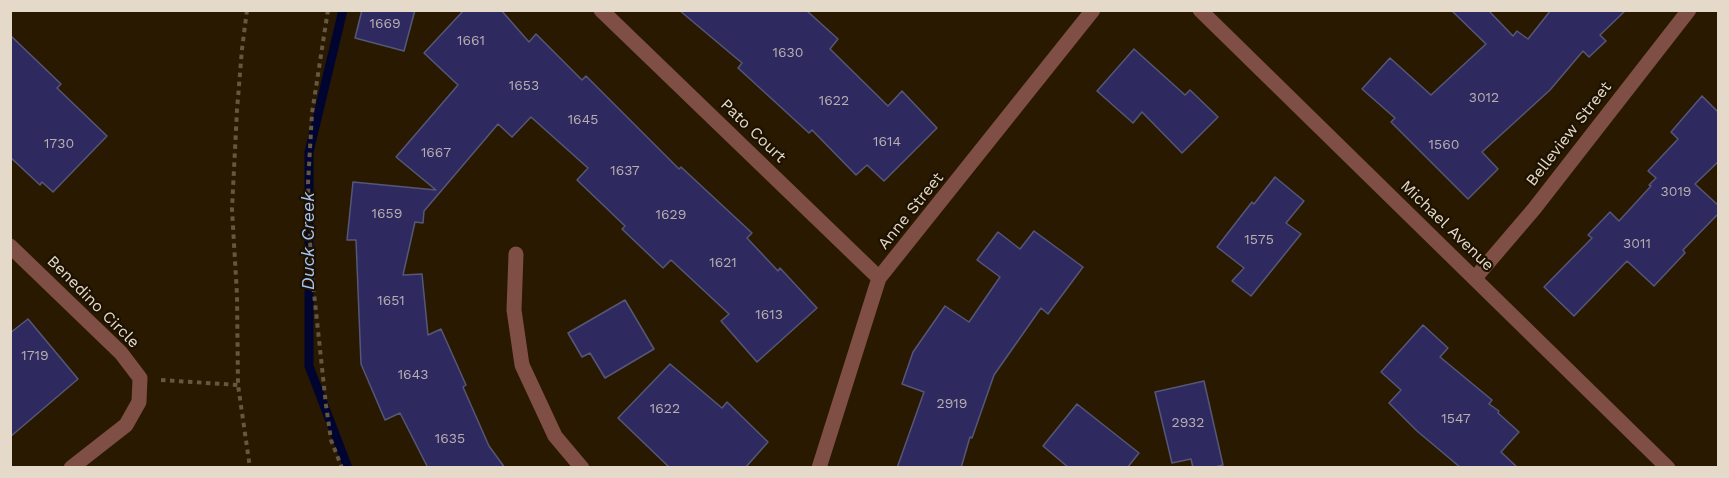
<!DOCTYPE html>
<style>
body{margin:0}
#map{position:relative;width:1729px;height:478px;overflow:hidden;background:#291900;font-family:"Work Sans",sans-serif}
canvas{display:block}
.frame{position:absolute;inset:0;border:12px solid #e5daca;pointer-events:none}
</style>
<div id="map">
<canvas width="1729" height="478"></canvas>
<div class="frame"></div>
</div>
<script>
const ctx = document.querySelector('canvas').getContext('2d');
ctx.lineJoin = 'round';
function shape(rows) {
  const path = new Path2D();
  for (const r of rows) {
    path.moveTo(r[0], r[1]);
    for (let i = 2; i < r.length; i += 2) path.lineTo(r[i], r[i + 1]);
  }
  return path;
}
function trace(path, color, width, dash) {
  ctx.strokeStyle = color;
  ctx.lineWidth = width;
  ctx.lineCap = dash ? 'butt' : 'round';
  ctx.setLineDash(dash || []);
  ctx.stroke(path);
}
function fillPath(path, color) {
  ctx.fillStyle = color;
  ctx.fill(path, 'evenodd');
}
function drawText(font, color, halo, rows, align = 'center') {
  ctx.font = font + ' "Work Sans",sans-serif';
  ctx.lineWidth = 4.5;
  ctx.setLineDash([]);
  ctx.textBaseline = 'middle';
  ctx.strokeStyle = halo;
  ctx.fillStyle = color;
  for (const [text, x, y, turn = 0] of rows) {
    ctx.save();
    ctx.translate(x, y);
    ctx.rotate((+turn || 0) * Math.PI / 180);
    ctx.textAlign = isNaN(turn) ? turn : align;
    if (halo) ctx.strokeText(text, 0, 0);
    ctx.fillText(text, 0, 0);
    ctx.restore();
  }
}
trace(shape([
 [343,10,309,152,309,366,348,468]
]), '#000431', 9);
const building = shape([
 [362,10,415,10,404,51,355,38,362,10],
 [464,10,501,10,529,42,536,34,582,80,586,76,679,169,681,167,752,233,747,238,778,271,780,268,817,308,757,362,721,321,729,314,671,260,663,268,622,229,625,226,577,180,588,168,531,117,512,137,498,124,424,211,423,223,415,222,403,275,422,274,428,335,441,329,466,385,463,387,489,446,505,468,428,468,400,413,385,420,361,364,356,240,347,240,353,182,436,190,396,157,458,85,424,53,464,10],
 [679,10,806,10,838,39,830,49,888,106,902,91,937,128,884,181,867,165,856,175,812,130,809,133,738,68,742,63,679,10],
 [1451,10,1488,10,1513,36,1517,31,1528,39,1551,10,1626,10,1600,35,1606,41,1589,57,1583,51,1550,90,1482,152,1498,169,1468,199,1391,122,1395,118,1362,89,1390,58,1431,95,1486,44,1451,10],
 [10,35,61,84,57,88,107,136,53,192,42,182,40,185,10,157,10,35],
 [1134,49,1185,95,1190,90,1218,117,1182,153,1142,112,1133,123,1097,91,1134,49],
 [1702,96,1719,113,1719,161,1695,184,1719,206,1719,213,1683,250,1685,253,1654,286,1627,261,1574,316,1544,287,1592,238,1588,235,1610,212,1619,221,1651,186,1649,185,1656,178,1648,171,1678,139,1671,132,1702,96],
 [1275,177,1304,201,1286,223,1301,234,1251,296,1232,281,1244,268,1217,247,1252,202,1254,204,1275,177],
 [1034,231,1083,267,1048,314,1041,308,994,375,972,438,970,437,961,468,897,468,924,392,902,384,913,352,945,306,969,322,1000,277,977,260,998,232,1020,249,1034,231],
 [625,300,654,349,605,378,590,353,582,357,568,333,625,300],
 [28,319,78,379,10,437,10,333,28,319],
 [1423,325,1448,348,1440,357,1492,400,1489,404,1499,411,1498,413,1519,432,1501,452,1518,468,1461,468,1417,431,1389,403,1401,390,1381,372,1423,325],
 [670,364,722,408,727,402,768,442,745,468,670,468,618,418,670,364],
 [1204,381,1223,465,1211,468,1193,468,1191,459,1172,463,1155,392,1204,381],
 [1077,404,1139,453,1127,468,1069,468,1043,446,1077,404]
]);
fillPath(building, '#2e2a60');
trace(building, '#565776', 1.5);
trace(shape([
 [247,10,242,49,237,110,232,209,237,295,238,385,250,468],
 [328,10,312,113,308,184,311,265,326,405,331,440,342,468],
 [161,380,238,385]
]), '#665741', 4, [4.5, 4.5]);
trace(shape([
 [601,10,879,278],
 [1200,10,1668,468],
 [10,246,121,353,140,378,139,402,126,425,71,468],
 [516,254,514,310,522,365,555,436,582,468],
 [1475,278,1534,209,1689,10],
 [819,468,879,278,1093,10]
]), '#7f4e44', 15);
drawText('14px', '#b7aeb0', null, [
 ["1669",385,24],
 ["1661",471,41],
 ["1630",788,53],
 ["1653",524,86],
 ["3012",1484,98],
 ["1622",834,101],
 ["1645",583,120],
 ["1614",887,142],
 ["1730",59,144],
 ["1560",1444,145],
 ["1667",436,153],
 ["1637",625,171],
 ["3019",1676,192],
 ["1659",387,214],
 ["1629",671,215],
 ["1575",1259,240],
 ["3011",1637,244],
 ["1621",723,263],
 ["1651",391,301],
 ["1613",769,315],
 ["1719",35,356],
 ["1643",413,375],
 ["2919",952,404],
 ["1622",665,409],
 ["1547",1456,419],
 ["2932",1188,423],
 ["1635",450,439]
]);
drawText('16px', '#e5daca', '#1d1100', [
 ["Pato Court",753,131,44],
 ["Belleview Street",1569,134,-52],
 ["Anne Street",911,211,-51],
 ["Michael Avenue",1447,226,44],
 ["Benedino Circle",93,302,45]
]);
drawText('italic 18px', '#a6c5f4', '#1d1100', [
 ["Duck Creek",309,241,-90]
]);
</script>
